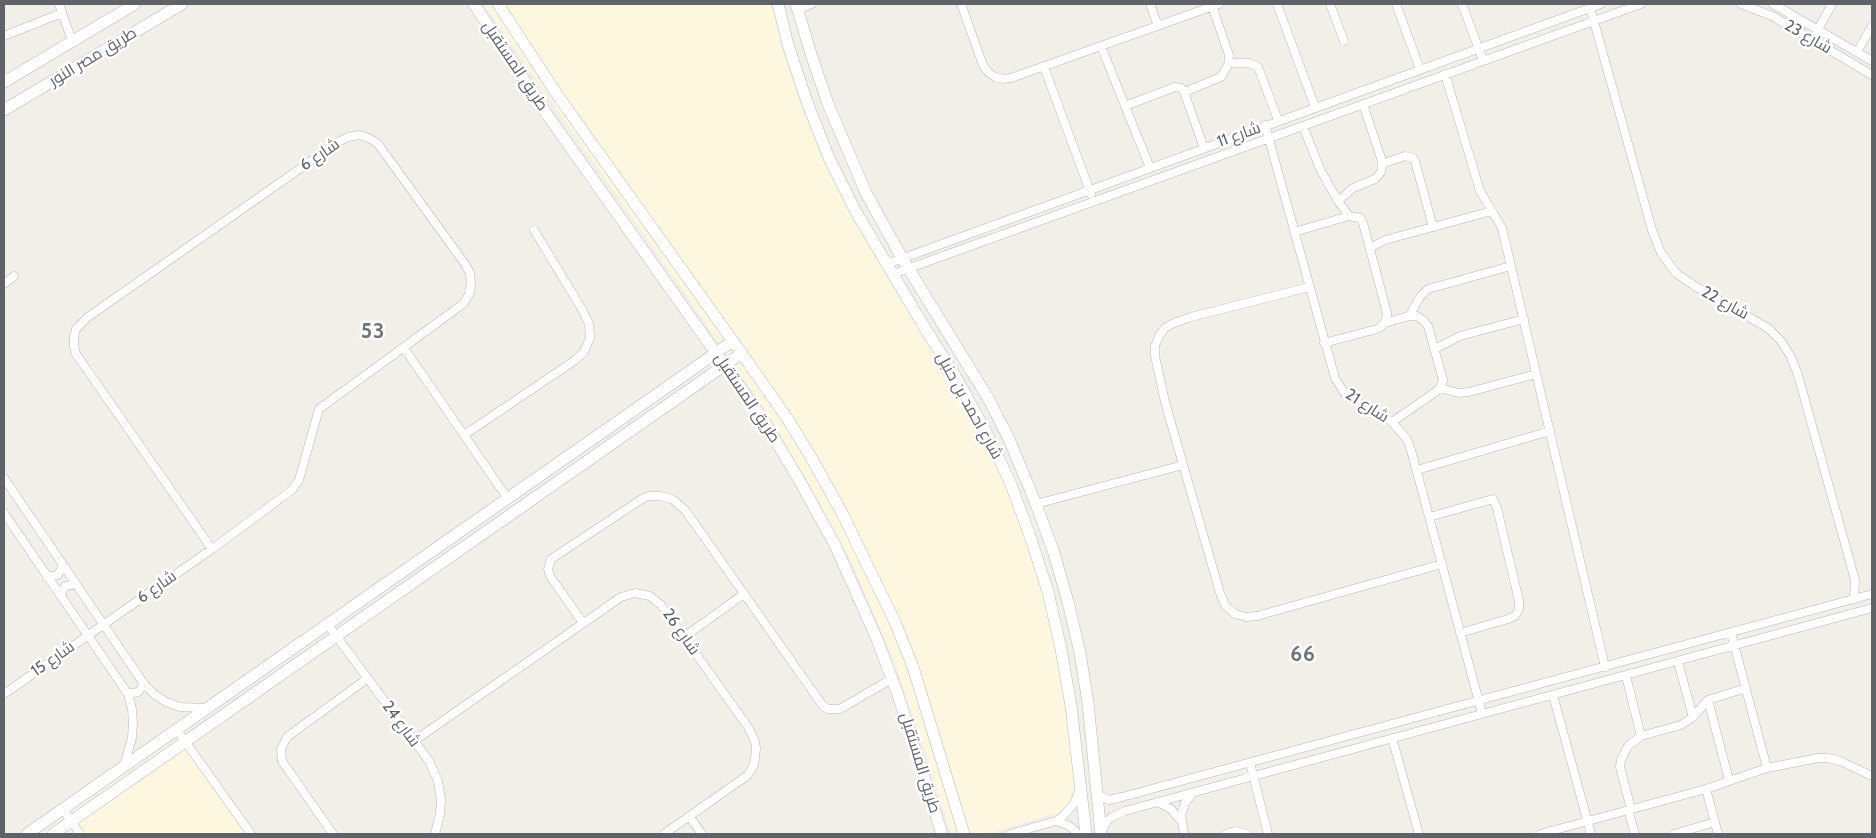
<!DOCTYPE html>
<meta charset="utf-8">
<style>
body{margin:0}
#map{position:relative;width:1876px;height:838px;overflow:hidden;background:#f1efe8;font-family:Cabin,sans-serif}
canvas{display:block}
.frame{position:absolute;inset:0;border:5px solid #5f6368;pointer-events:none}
</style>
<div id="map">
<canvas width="1876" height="838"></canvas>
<div class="frame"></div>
</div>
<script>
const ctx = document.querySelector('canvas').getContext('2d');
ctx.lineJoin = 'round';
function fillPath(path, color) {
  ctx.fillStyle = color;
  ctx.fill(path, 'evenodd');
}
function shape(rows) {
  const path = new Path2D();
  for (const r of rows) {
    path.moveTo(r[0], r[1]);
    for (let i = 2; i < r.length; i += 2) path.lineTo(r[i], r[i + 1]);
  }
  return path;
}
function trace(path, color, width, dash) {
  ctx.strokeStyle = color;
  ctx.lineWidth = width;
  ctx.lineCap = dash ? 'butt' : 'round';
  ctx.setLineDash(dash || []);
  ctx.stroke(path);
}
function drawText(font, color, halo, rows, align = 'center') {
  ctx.font = font + ' Cabin,Cairo,sans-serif';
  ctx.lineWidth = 5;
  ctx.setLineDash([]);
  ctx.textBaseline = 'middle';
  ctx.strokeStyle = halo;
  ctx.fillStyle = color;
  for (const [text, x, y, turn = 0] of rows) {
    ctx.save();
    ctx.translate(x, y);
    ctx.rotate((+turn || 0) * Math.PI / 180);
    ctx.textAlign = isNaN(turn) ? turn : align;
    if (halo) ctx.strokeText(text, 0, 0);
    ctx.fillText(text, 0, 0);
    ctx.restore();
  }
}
fillPath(shape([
 [484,4,781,4,809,100,859,211,987,429,1049,592,1085,804,987,834,951,834,926,753,895,663,853,565,807,480,757,397],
 [178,738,247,834,42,834]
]), '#fef7e0');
const street = shape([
 [59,4,72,41],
 [961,4,983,65,988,72,995,77,1003,79,1011,78,1219,4],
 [1150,4,1158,26],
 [1277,4,1315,107],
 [1330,4,1344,41],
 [1396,4,1420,69],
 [1462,4,1483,60],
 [1741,4,1772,16,1872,75],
 [1773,4,1872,61],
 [1590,7,1652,230,1661,253,1676,273,1696,287,1768,328,1781,341,1791,357,1798,375,1855,580,1854,599],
 [798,9,812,4],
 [1816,33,1832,4],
 [4,36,62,13],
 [1101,46,1150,168],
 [1857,52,1872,26],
 [1229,63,1249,63,1258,67,1278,120],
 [1044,67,1091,194],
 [1445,74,1480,191,1502,228,1605,667],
 [1184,92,1221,77,1229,63,1229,55,1212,6],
 [1125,106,1175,87,1181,88,1184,92,1204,148],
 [1265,125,1335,378,1345,394,1392,422,1407,439,1411,450,1482,713],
 [1303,126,1320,169,1338,201,1349,216],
 [1382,164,1405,156,1413,158,1415,161,1433,227],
 [1338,201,1353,188,1375,179,1381,172,1382,164,1381,158,1363,104],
 [1294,232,1349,216,1360,218,1363,223,1387,313,1387,318,1381,327,1377,329,1324,343],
 [1370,248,1385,240,1492,211],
 [887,264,1601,4],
 [893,274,1641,4],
 [4,284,14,276],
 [1309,287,1191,317,1174,323,1165,328,1159,336,1155,346,1155,356,1165,402,1220,593,1225,605,1235,614,1246,617,1257,616,1442,564],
 [1409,316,1420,297,1428,289,1511,266],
 [1385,323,1409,316,1417,316,1423,320,1428,326,1443,380,1440,388,1434,393,1392,422],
 [404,348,508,499],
 [1435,349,1460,336,1524,319],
 [1440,388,1459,393,1469,392,1536,374],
 [464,435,574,361,584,352,590,338,589,324,583,311,534,230],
 [1417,470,1550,431],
 [4,478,144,684,154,694,166,702,180,707,205,708],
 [1036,504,1183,465],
 [4,513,128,694,132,709,133,723,132,738,124,766],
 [1429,517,1493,499,1497,508,1519,601,1519,609,1515,616,1508,619,1460,633],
 [47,577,58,575,63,566],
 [60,595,65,586,76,584],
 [583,623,550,576,548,569,551,559,642,499,648,496,660,496,672,499,685,510,823,706,828,709,840,709,893,678],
 [328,625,429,761,438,781,441,800,440,814,435,834],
 [1731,633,1767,768],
 [684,637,744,594],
 [1678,662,1693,717],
 [1626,676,1641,736],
 [4,694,212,549,292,490,299,480,319,409,463,304,469,295,471,284,470,273,465,264,378,144,369,138,359,135,348,137,338,142,88,317,76,329,74,337,74,346,76,354,212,549],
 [128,694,138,692,144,684],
 [1553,695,1591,834],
 [1708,700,1729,780],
 [177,730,251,834],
 [1392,738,1419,834],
 [414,741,621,597,635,593,650,596,661,605,748,727,755,741,756,749,754,765,748,775,664,834],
 [1250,763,1268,834],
 [1706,789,1718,834],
 [1097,793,1100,796,1109,800,1122,797,1872,594],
 [1158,802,1171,809,1181,821],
 [62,808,80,834],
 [1631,809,1620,767,1621,760,1628,746,1641,736,1681,725,1693,717,1708,700,1746,688],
 [1628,810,1635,834],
 [689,816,702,834],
 [1056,821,1068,825,1079,834],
 [1102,831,1107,821,1112,817,1125,811,1872,608],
 [333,834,282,761,281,749,287,737,368,678],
 [1010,834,1056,821,1061,818,1073,805,1080,789],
 [1184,834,1181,815,1185,803,1193,793],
 [1225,834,1235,831,1247,834],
 [1540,834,1706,789,1767,768,1818,758,1828,758,1840,761,1872,776],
 [1674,834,1715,822]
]);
const secondary = shape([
 [474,4,546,113,764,421,798,478,835,545,877,639,898,695,942,834],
 [498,4,558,96,725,330,787,418,811,457,843,515,895,622,913,667,964,834],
 [778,4,788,45,807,102,829,158,856,212,926,330,957,379,985,430,1010,482,1030,536,1048,592,1061,649,1071,706,1086,834],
 [796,4,812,57,828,104,866,193,902,258,988,398,1009,439,1036,504,1054,553,1068,602,1080,653,1088,703,1101,834],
 [4,82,135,4],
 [4,110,182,4],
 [27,834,733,341],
 [53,834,742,353]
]);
trace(street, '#b5b8bc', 9);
trace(secondary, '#b6babf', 12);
trace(street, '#fff', 8);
trace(secondary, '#fff', 11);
drawText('16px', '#5f6368', '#fff', [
 ["شارع 23",1808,37,30],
 ["طريق مصر النور",93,57,-31],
 ["طريق المستقبل",515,66,56],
 ["شارع 11",1239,135,-20],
 ["شارع 6",320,155,-34],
 ["شارع 22",1725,303,29],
 ["طريق المستقبل",747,398,56],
 ["شارع احمد بن حنبل",969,406,61],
 ["شارع 21",1367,406,33],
 ["شارع 6",157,587,-35],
 ["شارع 26",681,632,55],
 ["شارع 15",53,659,-35],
 ["شارع 24",401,724,54],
 ["طريق المستقبل",920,763,73]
]);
ctx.letterSpacing = '1px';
drawText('bold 21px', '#70757a', '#fff', [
 ["53",373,332],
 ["66",1303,655]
]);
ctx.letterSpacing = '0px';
</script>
